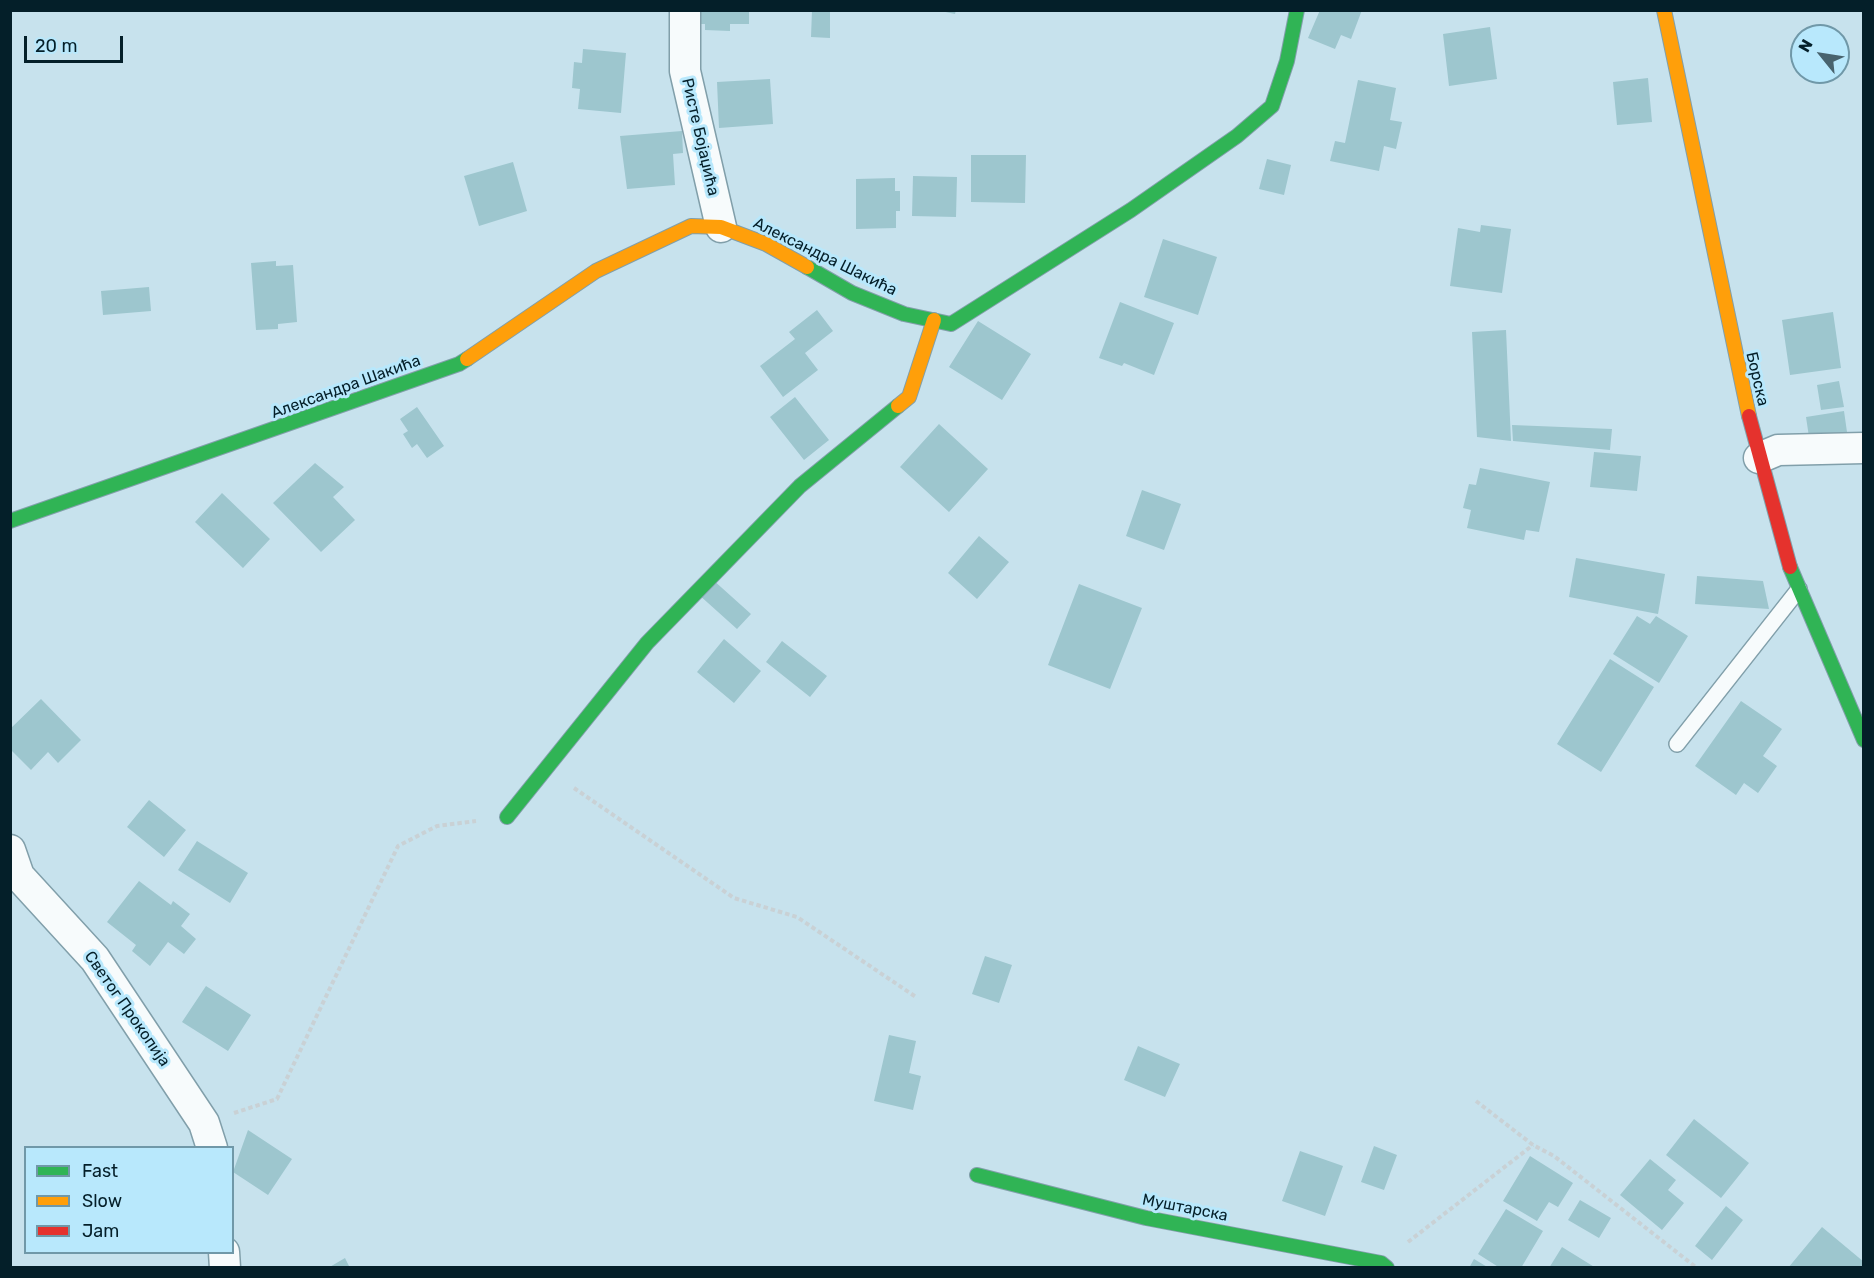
<!DOCTYPE html>
<meta charset="utf-8">
<style>
body{margin:0}
#map{position:relative;width:1874px;height:1278px;overflow:hidden;background:#c7e2ed;font-family:Rubik,sans-serif}
canvas{display:block}
.frame{position:absolute;inset:0;border:12px solid #041f29;pointer-events:none}
.legend{position:absolute;left:24px;top:1146px;width:210px;height:108px;box-sizing:border-box;background:#b8e8fc;border:2px solid #7098a8;margin:0;padding:8px 10px;list-style:none;font-size:18px;color:#041f29}
.legend li{display:flex;align-items:center;gap:12px;height:30px}
.legend b{width:30px;border:2px solid #7098a8}
.north{position:absolute;left:1790px;top:24px;width:60px;height:60px;box-sizing:border-box;background:#b8e8fc;border:2px solid #7098a8;border-radius:50%;rotate:300deg;font-size:16px;font-weight:700;line-height:24px;text-align:center;color:#041f29}
.north::after{content:'';display:block;margin:auto;width:21px;height:27px;background:#48636e;clip-path:polygon(50% 0,100% 100%,50% 72%,0 100%)}
.scale{position:absolute;left:24px;top:36px;width:99px;height:27px;box-sizing:border-box;border:3px solid #041f29;border-top:0;padding-left:8px;font-size:18px;line-height:21px;white-space:nowrap;color:#041f29;-webkit-text-stroke:4px #b8e8fc;paint-order:stroke}
</style>
<div id="map">
<canvas width="1874" height="1278"></canvas>
<div class="frame"></div>
<ul class="legend">
<li><b style="height:8px;background:#30b455"></b>Fast</li>
<li><b style="height:8px;background:#ff9f0a"></b>Slow</li>
<li><b style="height:8px;background:#e5322d"></b>Jam</li>
</ul>
<div class="north">N</div>
<div class="scale">20 m</div>
</div>
<script>
const ctx = document.querySelector('canvas').getContext('2d');
ctx.lineJoin = 'round';
function fillPath(path, color) {
  ctx.fillStyle = color;
  ctx.fill(path, 'evenodd');
}
function shape(rows) {
  const path = new Path2D();
  for (const r of rows) {
    path.moveTo(r[0], r[1]);
    for (let i = 2; i < r.length; i += 2) path.lineTo(r[i], r[i + 1]);
  }
  return path;
}
function trace(path, color, width, dash) {
  ctx.strokeStyle = color;
  ctx.lineWidth = width;
  ctx.lineCap = dash ? 'butt' : 'round';
  ctx.setLineDash(dash || []);
  ctx.stroke(path);
}
function drawText(font, color, halo, rows, align = 'center') {
  ctx.font = font + ' Rubik,sans-serif';
  ctx.lineWidth = 6;
  ctx.setLineDash([]);
  ctx.textBaseline = 'middle';
  ctx.strokeStyle = halo;
  ctx.fillStyle = color;
  for (const [text, x, y, turn = 0] of rows) {
    ctx.save();
    ctx.translate(x, y);
    ctx.rotate((+turn || 0) * Math.PI / 180);
    ctx.textAlign = isNaN(turn) ? turn : align;
    if (halo) ctx.strokeText(text, 0, 0);
    ctx.fillText(text, 0, 0);
    ctx.restore();
  }
}
fillPath(shape([
 [689,10,749,10,749,24,730,24,730,31,705,30,705,24,689,24],
 [812,10,830,10,830,38,811,37],
 [936,10,956,10,955,14],
 [1320,10,1362,10,1351,39,1341,35,1335,49,1308,38],
 [1490,27,1497,79,1449,86,1443,34],
 [583,49,626,53,621,113,578,109,580,89,572,88,574,62,582,63],
 [1648,78,1652,122,1617,125,1613,82],
 [770,79,773,124,719,128,717,82],
 [1358,80,1396,88,1390,120,1402,122,1396,149,1384,146,1379,171,1330,161,1335,141,1345,143],
 [682,131,683,153,673,154,675,185,627,189,620,136],
 [971,155,1026,155,1025,203,971,202],
 [1267,159,1291,165,1284,195,1259,189],
 [513,162,527,211,479,226,464,176],
 [913,176,957,177,956,217,912,216],
 [895,178,895,191,900,191,900,211,896,211,896,228,856,229,856,179],
 [1481,225,1511,229,1502,293,1450,286,1458,228,1480,232],
 [1163,239,1217,257,1198,315,1144,297],
 [276,261,276,266,293,265,297,322,278,324,278,329,256,330,251,263],
 [149,287,151,311,103,315,101,291],
 [1120,302,1174,323,1154,375,1124,363,1122,366,1099,358],
 [817,310,833,331,805,353,818,370,783,397,760,366,795,339,789,332],
 [1833,312,1841,368,1790,375,1782,320],
 [978,321,1031,354,1002,400,949,367],
 [1506,330,1511,441,1477,437,1472,332],
 [1839,381,1844,407,1821,410,1817,385],
 [795,397,829,440,804,460,770,417],
 [417,407,444,446,427,458,417,444,412,448,403,434,408,431,400,419],
 [1844,411,1847,432,1809,437,1806,417],
 [939,424,988,469,949,512,900,467],
 [1512,425,1612,429,1610,450,1513,441],
 [1594,452,1641,456,1637,491,1590,487],
 [315,463,344,487,333,497,355,520,321,552,273,503],
 [1480,468,1550,482,1539,532,1526,530,1524,540,1467,528,1471,510,1463,508,1469,484,1476,485],
 [1142,490,1181,504,1164,550,1126,536],
 [222,493,270,539,243,568,195,522],
 [979,536,1009,562,977,599,948,573],
 [1576,558,1665,574,1658,614,1569,597],
 [1697,576,1763,581,1769,609,1695,604],
 [712,579,751,614,737,629,698,594],
 [1079,584,1142,608,1110,689,1048,665],
 [1637,616,1650,624,1656,616,1688,636,1659,683,1613,654],
 [724,639,761,671,734,703,697,672],
 [782,641,827,676,810,697,766,662],
 [1610,659,1654,687,1601,772,1557,744],
 [41,699,81,740,58,763,48,752,31,770,10,749,10,729],
 [1741,701,1782,729,1763,756,1777,766,1758,793,1744,783,1736,795,1695,766],
 [149,800,186,830,164,857,127,827],
 [197,841,248,873,230,903,178,870],
 [139,881,171,905,173,901,190,914,181,926,196,939,184,954,168,942,150,966,132,951,136,945,107,922],
 [985,956,1012,965,999,1003,972,994],
 [206,986,251,1015,228,1051,182,1022],
 [889,1035,916,1041,909,1073,921,1076,913,1110,874,1101],
 [1138,1046,1180,1064,1165,1097,1124,1080],
 [1694,1119,1749,1163,1721,1198,1666,1155],
 [248,1130,292,1159,268,1195,233,1172],
 [1374,1146,1397,1155,1384,1190,1361,1182],
 [1300,1151,1343,1166,1325,1216,1282,1201],
 [1530,1156,1573,1183,1558,1207,1549,1202,1537,1221,1503,1201],
 [1650,1159,1676,1180,1668,1190,1684,1203,1662,1230,1620,1195],
 [1580,1200,1611,1218,1599,1238,1568,1220],
 [1726,1206,1743,1220,1712,1260,1695,1246],
 [1506,1209,1543,1231,1521,1268,1500,1268,1478,1254],
 [1822,1227,1864,1262,1864,1268,1788,1268],
 [1562,1247,1596,1268,1549,1268],
 [345,1258,350,1268,328,1268],
 [1474,1259,1489,1268,1469,1268]
]), '#9dc6ce');
const lane = shape([
 [1677,744,1799,589]
]);
const street = shape([
 [685,10,685,71,721,227],
 [1759,458,1778,450,1864,448],
 [10,850,19,876,95,959,204,1123,212,1148],
 [224,1252,225,1268]
]);
const fast = shape([
 [807,267,852,293,904,314,951,324,1131,210,1237,136,1272,106,1287,61,1297,10],
 [10,521,459,364,467,359],
 [1790,567,1864,740],
 [507,817,647,643,800,486,898,406],
 [977,1175,1146,1218,1381,1263,1387,1268]
]);
const slow = shape([
 [1664,10,1749,416],
 [467,359,596,271,691,226,721,227,766,244,807,267],
 [898,406,909,397,934,320]
]);
const jam = shape([
 [1749,416,1790,567]
]);
trace(lane, '#819faa', 18);
trace(street, '#819faa', 33);
trace(fast, '#819faa', 16);
trace(slow, '#819faa', 16);
trace(jam, '#819faa', 16);
trace(shape([
 [574,788,734,898,797,917,916,997],
 [1476,1101,1533,1145,1554,1156,1697,1268],
 [234,1113,277,1099,398,846,437,826,476,821],
 [1408,1242,1533,1145]
]), '#c9d1d5', 4, [4.5, 3]);
trace(lane, '#f7fbfc', 15);
trace(street, '#f7fbfc', 30);
trace(fast, '#30b455', 14);
trace(slow, '#ff9f0a', 14);
trace(jam, '#e5322d', 14);
drawText('16px', '#041f29', '#b8e8fc', [
 ["Ристе Бојаџића",700,137,77],
 ["Александра Шакића",825,257,26],
 ["Борска",1757,379,77],
 ["Александра Шакића",346,387,-20],
 ["Светог Прокопија",127,1009,55],
 ["Муштарска",1185,1208,11]
]);
</script>
